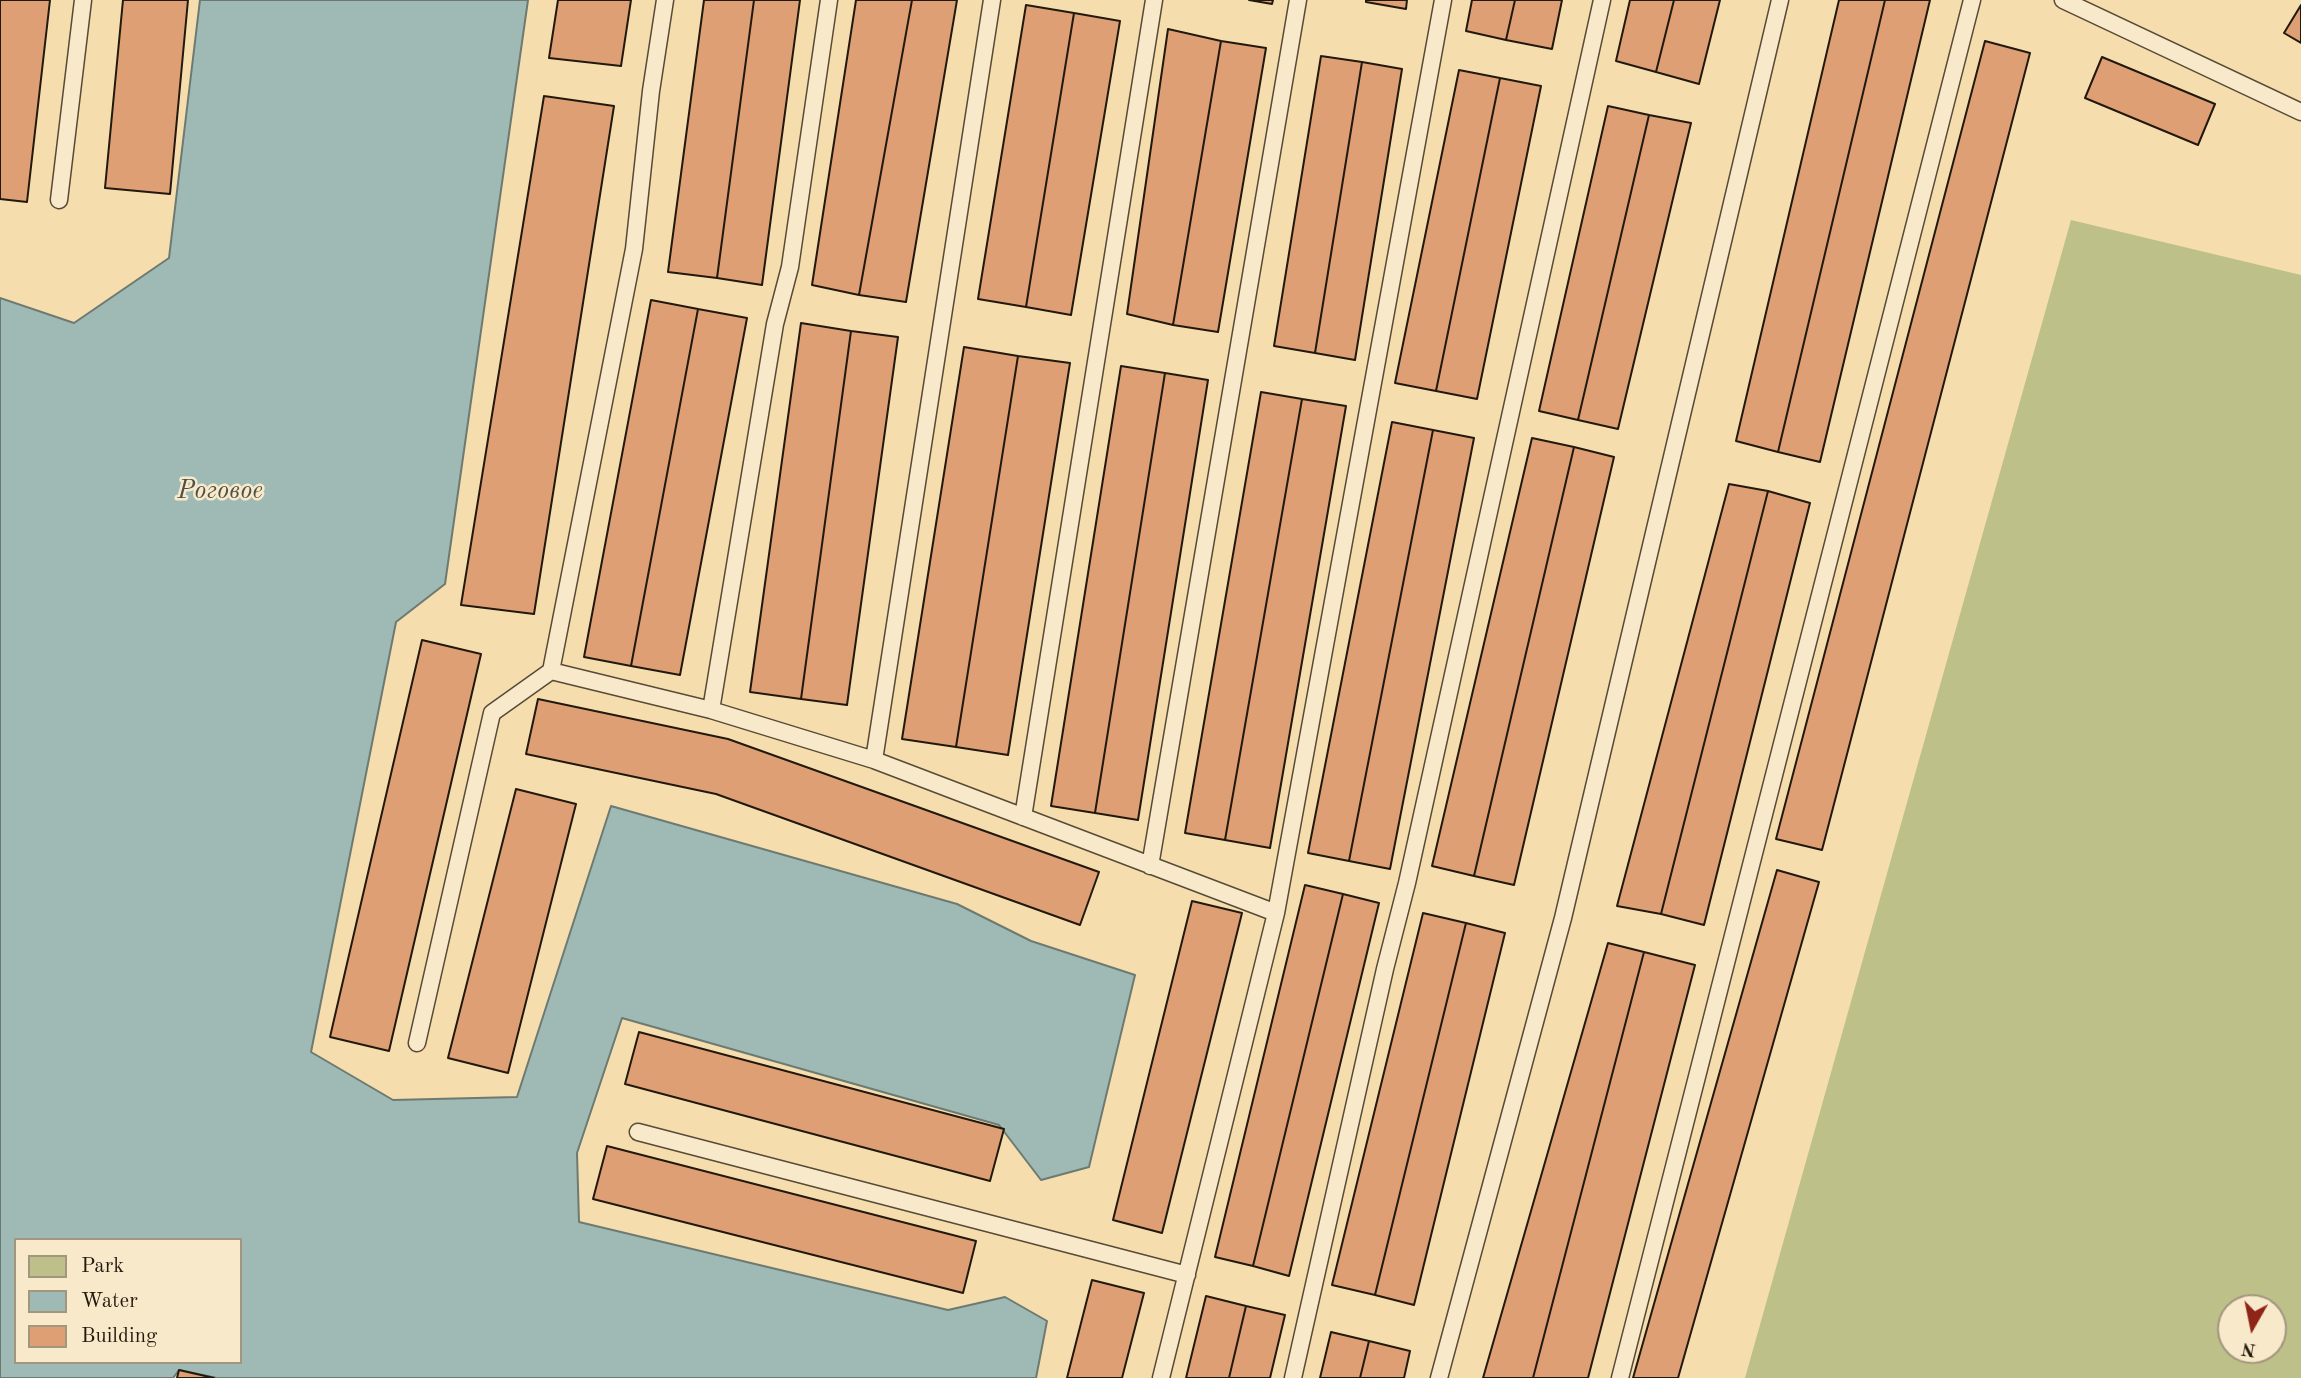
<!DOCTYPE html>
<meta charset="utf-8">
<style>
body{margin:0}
#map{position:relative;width:2301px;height:1378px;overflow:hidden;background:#f5ddad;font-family:"Old Standard TT",serif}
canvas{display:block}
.legend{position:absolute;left:14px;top:1238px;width:228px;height:126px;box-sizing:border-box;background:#f8e9ca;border:2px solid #a2967f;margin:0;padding:9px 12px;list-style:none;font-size:21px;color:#22190e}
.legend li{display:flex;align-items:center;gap:14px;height:35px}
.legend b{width:35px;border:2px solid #a2967f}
.north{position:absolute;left:2217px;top:1294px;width:70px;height:70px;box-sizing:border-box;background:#f8e9ca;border:2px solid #a2967f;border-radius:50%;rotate:189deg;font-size:19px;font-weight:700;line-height:28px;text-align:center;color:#22190e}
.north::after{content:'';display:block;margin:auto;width:24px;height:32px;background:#8f2418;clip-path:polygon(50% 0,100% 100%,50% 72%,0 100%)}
</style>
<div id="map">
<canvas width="2301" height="1378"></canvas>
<ul class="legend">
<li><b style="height:19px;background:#bdc089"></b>Park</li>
<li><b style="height:19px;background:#9fbab4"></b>Water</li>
<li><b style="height:19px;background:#de9f74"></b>Building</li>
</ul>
<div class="north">N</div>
</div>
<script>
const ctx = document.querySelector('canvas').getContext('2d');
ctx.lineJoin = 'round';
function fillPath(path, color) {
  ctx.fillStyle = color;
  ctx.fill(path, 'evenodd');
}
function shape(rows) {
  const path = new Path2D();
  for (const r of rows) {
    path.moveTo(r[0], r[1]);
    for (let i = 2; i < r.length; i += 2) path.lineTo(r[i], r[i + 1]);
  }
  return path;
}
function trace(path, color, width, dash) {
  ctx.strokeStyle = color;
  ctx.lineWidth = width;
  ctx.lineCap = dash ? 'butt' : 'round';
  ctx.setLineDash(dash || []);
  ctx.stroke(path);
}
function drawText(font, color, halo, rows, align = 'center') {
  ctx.font = font + ' "Old Standard TT",serif';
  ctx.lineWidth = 5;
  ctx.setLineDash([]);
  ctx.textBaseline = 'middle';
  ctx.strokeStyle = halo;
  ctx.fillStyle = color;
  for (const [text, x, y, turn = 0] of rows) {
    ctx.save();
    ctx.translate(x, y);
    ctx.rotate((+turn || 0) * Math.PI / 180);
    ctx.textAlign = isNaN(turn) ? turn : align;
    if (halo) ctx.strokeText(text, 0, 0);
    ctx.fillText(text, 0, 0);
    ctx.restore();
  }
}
fillPath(shape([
 [2071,220,2301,275,2301,1378,1745,1378],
 [2231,1308,2273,1308,2273,1350,2231,1350]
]), '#bdc089');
const water = shape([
 [200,0,528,0,445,584,396,622,311,1052,393,1100,517,1097,611,806,957,904,1031,941,1135,975,1089,1167,1041,1180,999,1125,622,1018,577,1153,579,1222,948,1310,1005,1297,1047,1321,1036,1378,217,1378,179,1370,173,1378,0,1378,0,298,74,323,169,258,200,0],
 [16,1240,240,1240,240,1362,16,1362,16,1240]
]);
fillPath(water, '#9fbab4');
trace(water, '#6d7a72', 2);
const building = shape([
 [0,0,50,0,27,202,0,199,0,0],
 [123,0,188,0,170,194,105,188,123,0],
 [558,0,631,0,621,66,549,58,558,0],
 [704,0,754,0,717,278,668,272,704,0],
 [754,0,800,0,762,285,717,278,754,0],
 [856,0,912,0,859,295,812,285,856,0],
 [912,0,957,0,906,302,859,295,912,0],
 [1249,0,1273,0,1272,4,1249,0],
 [1366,0,1407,0,1406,9,1366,2,1366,0],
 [1472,0,1515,0,1506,40,1466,31,1472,0],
 [1515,0,1562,0,1552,49,1506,40,1515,0],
 [1630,0,1674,0,1656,72,1616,61,1630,0],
 [1674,0,1720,0,1699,84,1656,72,1674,0],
 [1839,0,1885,0,1778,452,1736,441,1839,0],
 [1885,0,1930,0,1820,462,1778,452,1885,0],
 [1026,5,1074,13,1026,307,978,299,1026,5],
 [2301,5,2301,43,2284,33,2301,5],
 [1074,13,1120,21,1071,315,1026,307,1074,13],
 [1168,29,1221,41,1173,325,1127,314,1168,29],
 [1221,41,1266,48,1218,332,1173,325,1221,41],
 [1985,41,2030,53,1822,850,1776,839,1985,41],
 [1321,56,1362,62,1315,353,1274,346,1321,56],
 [2102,57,2215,104,2198,145,2085,98,2102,57],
 [1362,62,1402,69,1355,360,1315,353,1362,62],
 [1459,70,1500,78,1436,391,1395,383,1459,70],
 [1500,78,1541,86,1477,399,1436,391,1500,78],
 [544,96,614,106,534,614,461,605,544,96],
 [1608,106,1649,115,1578,420,1539,411,1608,106],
 [1649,115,1691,123,1618,429,1578,420,1649,115],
 [651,300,698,309,631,666,584,657,651,300],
 [698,309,747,318,680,675,631,666,698,309],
 [801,323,851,331,801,699,750,692,801,323],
 [851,331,898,337,847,705,801,699,851,331],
 [964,347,1018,356,956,747,902,739,964,347],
 [1018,356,1070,363,1008,755,956,747,1018,356],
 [1121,366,1165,373,1095,813,1051,806,1121,366],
 [1165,373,1208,380,1138,820,1095,813,1165,373],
 [1261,392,1302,399,1225,840,1185,833,1261,392],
 [1302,399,1346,406,1270,848,1225,840,1302,399],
 [1392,422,1433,430,1349,861,1308,853,1392,422],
 [1433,430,1474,438,1390,869,1349,861,1433,430],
 [1532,438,1574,447,1474,876,1432,866,1532,438],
 [1574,447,1614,457,1514,885,1474,876,1574,447],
 [1729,484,1768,491,1661,914,1617,906,1729,484],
 [1768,491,1810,503,1704,925,1661,914,1768,491],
 [422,640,481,654,389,1051,330,1037,422,640],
 [538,699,728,739,1099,872,1080,925,716,794,526,754,538,699],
 [516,789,576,804,508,1073,448,1058,516,789],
 [1777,870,1819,882,1678,1378,1633,1378,1777,870],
 [1305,885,1343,894,1253,1266,1215,1257,1305,885],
 [1343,894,1379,903,1289,1276,1253,1266,1343,894],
 [1192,901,1242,913,1162,1233,1113,1220,1192,901],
 [1423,913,1466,923,1375,1295,1332,1285,1423,913],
 [1466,923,1505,933,1414,1305,1375,1295,1466,923],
 [1608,943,1644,952,1533,1378,1483,1378,1608,943],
 [1644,952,1695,965,1588,1378,1533,1378,1644,952],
 [639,1032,1004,1129,990,1181,625,1084,639,1032],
 [607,1146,976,1241,963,1293,593,1199,607,1146],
 [1092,1280,1144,1293,1122,1378,1067,1378,1092,1280],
 [1206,1296,1246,1306,1229,1378,1186,1378,1206,1296],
 [1246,1306,1285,1315,1270,1378,1229,1378,1246,1306],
 [1331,1332,1369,1341,1360,1378,1320,1378,1331,1332],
 [1369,1341,1410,1351,1404,1378,1360,1378,1369,1341],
 [179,1370,214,1378,177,1378,179,1370]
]);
fillPath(building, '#de9f74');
trace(building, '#22190e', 2);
const service = shape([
 [2063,0,2301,112],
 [59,200,83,0],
 [551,671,634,249,651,91,665,0],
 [711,710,874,760,1276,913],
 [874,760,992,0],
 [1023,817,1154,0],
 [1150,866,1298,0],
 [417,1043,492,713,551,671,711,710,775,324,790,267,829,0],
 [638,1132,1187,1275],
 [1161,1378,1276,913,1443,0],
 [1293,1378,1385,969,1407,883,1602,0],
 [1439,1378,1563,918,1780,0],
 [1620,1378,1972,0]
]);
trace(service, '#574a36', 19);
trace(service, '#f8e9ca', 16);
drawText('italic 26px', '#4e5148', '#f8e9ca', [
 ["Роговое",220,491]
]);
</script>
